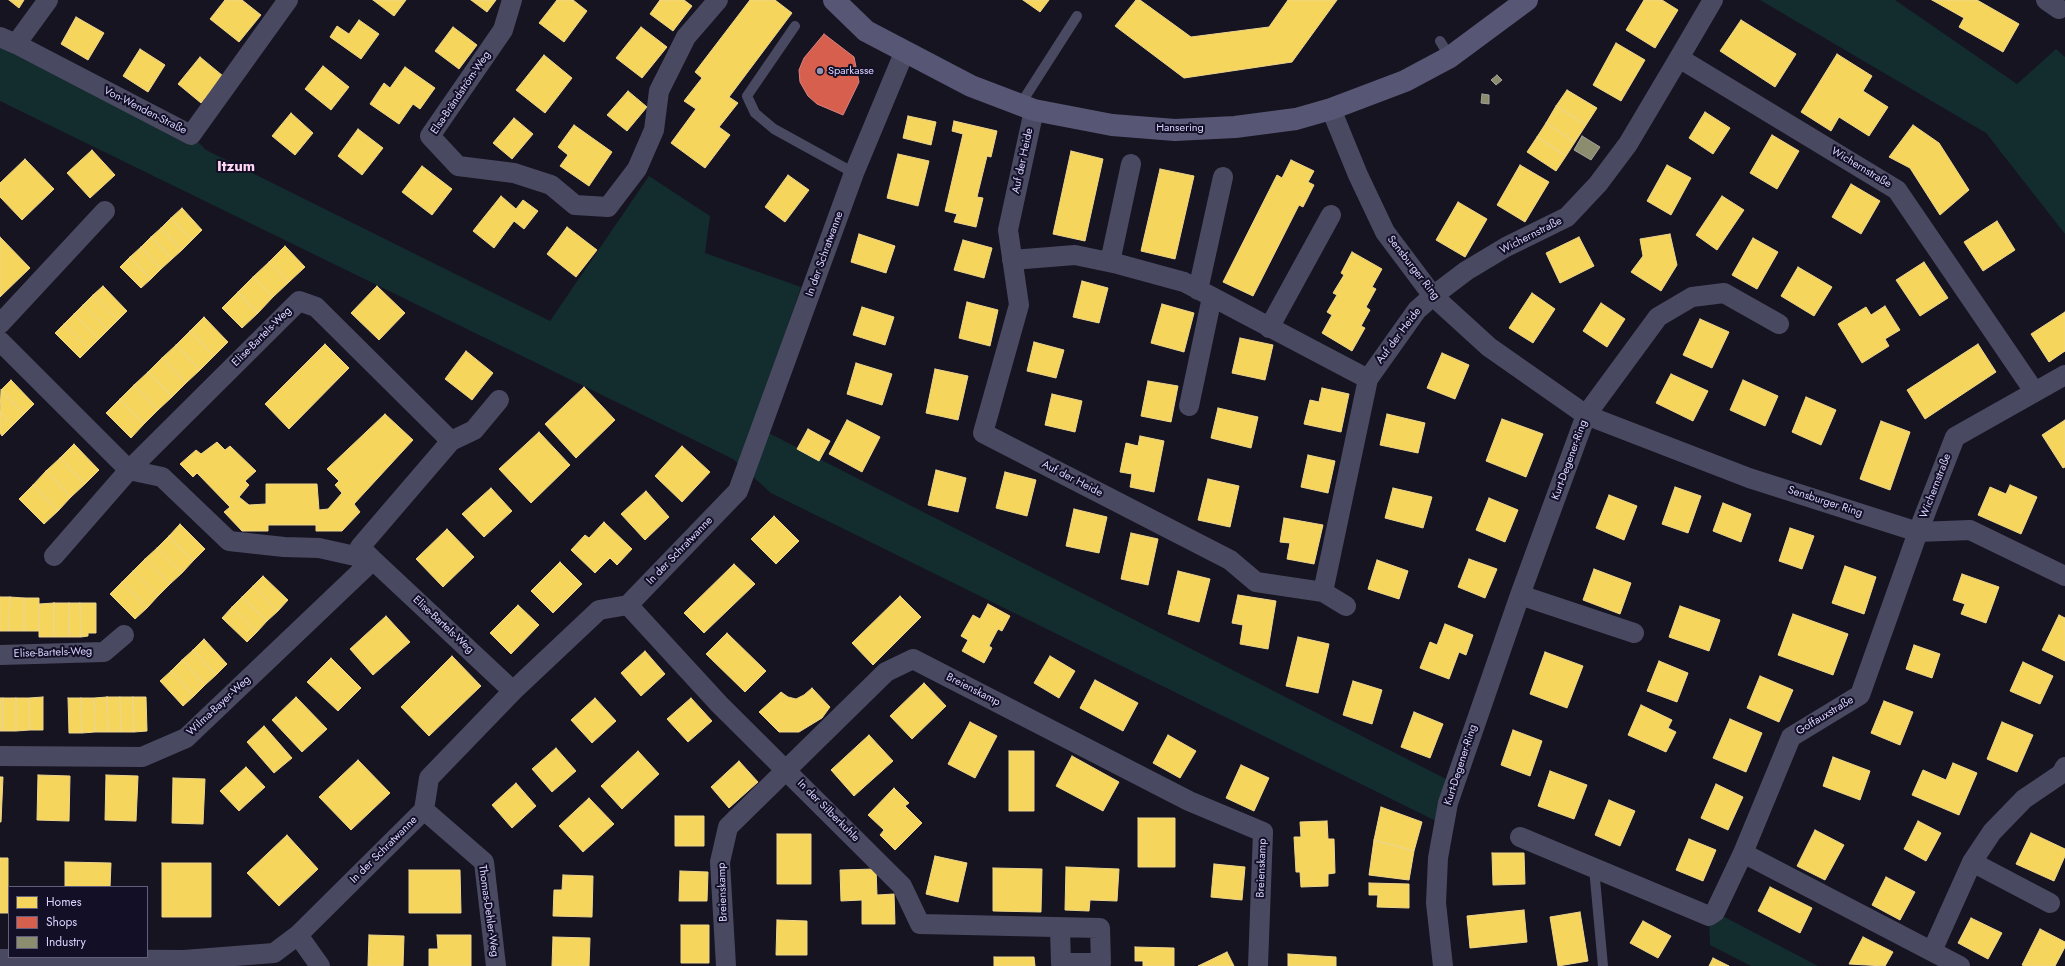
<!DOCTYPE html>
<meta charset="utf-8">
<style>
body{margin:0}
#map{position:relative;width:2065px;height:966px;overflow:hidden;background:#161421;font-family:Jost,sans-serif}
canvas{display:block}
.legend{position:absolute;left:8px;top:886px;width:140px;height:72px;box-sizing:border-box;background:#130f26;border:1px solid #625e7d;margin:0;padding:5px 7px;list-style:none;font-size:12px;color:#d9d4ff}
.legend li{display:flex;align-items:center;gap:8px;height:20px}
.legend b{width:20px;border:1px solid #625e7d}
</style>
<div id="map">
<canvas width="2065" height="966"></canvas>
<ul class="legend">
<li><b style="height:11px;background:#f6d55c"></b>Homes</li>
<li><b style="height:11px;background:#d6604d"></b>Shops</li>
<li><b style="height:11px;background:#8c8c6e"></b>Industry</li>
</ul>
</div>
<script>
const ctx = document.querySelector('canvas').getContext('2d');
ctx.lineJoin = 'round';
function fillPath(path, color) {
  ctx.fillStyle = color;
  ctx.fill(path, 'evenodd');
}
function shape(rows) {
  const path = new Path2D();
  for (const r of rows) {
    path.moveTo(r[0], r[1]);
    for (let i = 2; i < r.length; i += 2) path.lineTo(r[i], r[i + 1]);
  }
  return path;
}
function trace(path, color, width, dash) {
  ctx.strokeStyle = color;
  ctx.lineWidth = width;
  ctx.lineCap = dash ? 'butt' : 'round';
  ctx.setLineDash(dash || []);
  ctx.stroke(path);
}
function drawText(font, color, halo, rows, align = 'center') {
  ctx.font = font + ' Jost,sans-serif';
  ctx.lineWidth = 4;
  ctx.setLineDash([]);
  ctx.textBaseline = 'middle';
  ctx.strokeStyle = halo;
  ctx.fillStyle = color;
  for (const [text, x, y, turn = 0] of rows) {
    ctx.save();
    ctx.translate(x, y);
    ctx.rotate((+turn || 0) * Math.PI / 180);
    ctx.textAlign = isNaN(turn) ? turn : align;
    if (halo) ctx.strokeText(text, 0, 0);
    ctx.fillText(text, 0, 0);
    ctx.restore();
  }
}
fillPath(shape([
 [1760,0,1895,0,2017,84,2056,49,2065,57,2065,234,1986,133],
 [0,37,191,135,206,150,550,321,649,176,710,216,705,253,801,287,753,425,1448,780,1436,821,771,493,733,459,0,101],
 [1715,912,1818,966,1751,966,1710,945,1709,916]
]), '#132c2d');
const homes = shape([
 [9,0,24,0,19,8,9,0],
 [225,0,242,0,261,15,239,42,210,19,225,0],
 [373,0,406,0,394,16,373,0],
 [471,0,496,0,487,12,471,0],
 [557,0,573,0,587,11,564,42,539,23,557,0],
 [660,0,684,0,692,6,673,31,650,14,660,0],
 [750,0,775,0,792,13,729,97,738,103,719,127,730,135,705,168,671,143,696,109,684,101,702,78,695,72,750,0],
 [1023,0,1049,0,1040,12,1023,0],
 [1136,0,1140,0,1191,37,1269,27,1288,0,1337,0,1292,62,1184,78,1115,26,1136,0],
 [1644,0,1662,0,1678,10,1655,48,1626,30,1644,0],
 [1932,0,1977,0,2019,24,2003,52,1959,27,1964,18,1932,0],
 [76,17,104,33,88,60,61,44,76,17],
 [359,20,379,34,361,59,330,37,337,26,349,34,359,20],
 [1741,20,1796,54,1775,87,1720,51,1741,20],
 [453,27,477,45,459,69,435,51,453,27],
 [641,27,667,47,642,78,616,58,641,27],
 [1616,43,1645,60,1621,101,1593,85,1616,43],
 [140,49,165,65,148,92,123,76,140,49],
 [1837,54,1872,76,1863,91,1888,107,1869,136,1839,117,1831,131,1801,112,1837,54],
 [544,55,572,78,545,113,516,90,544,55],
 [200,57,223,76,201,103,178,84,200,57],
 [323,66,349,87,331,110,305,89,323,66],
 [405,67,435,88,420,109,413,104,399,124,370,104,384,83,390,88,405,67],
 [1567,90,1597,108,1586,125,1556,106,1567,90],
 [628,91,647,107,627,131,607,115,628,91],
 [1556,106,1586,125,1575,142,1546,123,1556,106],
 [1705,112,1730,128,1713,154,1689,138,1705,112],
 [291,113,313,133,295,155,272,136,291,113],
 [908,116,936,122,931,145,903,138,908,116],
 [514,118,533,134,512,159,493,143,514,118],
 [954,121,997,131,991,157,987,156,977,197,983,198,976,227,954,222,957,214,945,211,963,134,952,131,954,121],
 [1546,123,1575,142,1566,156,1537,137,1546,123],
 [574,125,612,152,589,186,560,166,568,155,558,147,574,125],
 [1913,125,1939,143,1969,190,1940,215,1910,168,1889,157,1913,125],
 [358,129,383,148,362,175,338,156,358,129],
 [1772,135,1799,151,1777,189,1750,173,1772,135],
 [1537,137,1566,156,1556,171,1527,152,1537,137],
 [92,150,115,175,90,198,67,173,92,150],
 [1071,151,1103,159,1085,241,1053,234,1071,151],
 [898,154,929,161,918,206,887,198,898,154],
 [25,159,54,189,22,220,0,197,0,183,25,159],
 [1291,160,1314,171,1308,182,1314,185,1303,207,1299,205,1253,296,1223,282,1277,175,1282,178,1291,160],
 [1520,165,1549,182,1525,222,1497,205,1520,165],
 [1667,165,1691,178,1671,215,1647,201,1667,165],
 [422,166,452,189,432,215,402,192,422,166],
 [1160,169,1194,176,1175,259,1141,251,1160,169],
 [788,175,809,190,785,222,765,207,788,175],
 [1851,184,1880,201,1861,234,1832,217,1851,184],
 [501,196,516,209,523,200,538,211,524,229,514,221,494,248,473,231,501,196],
 [1722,196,1744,210,1717,250,1696,235,1722,196],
 [1458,202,1487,219,1465,257,1436,240,1458,202],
 [182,208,202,230,192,240,171,218,182,208],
 [171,218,192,240,182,250,161,228,171,218],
 [1997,221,2015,250,1983,271,1964,242,1997,221],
 [567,227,597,250,576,277,547,254,567,227],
 [161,228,182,250,172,259,151,237,161,228],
 [859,234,895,246,886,273,851,262,859,234],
 [1670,234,1677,265,1661,291,1631,272,1643,256,1640,239,1670,234],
 [0,237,30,268,0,297,0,237],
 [151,237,172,259,161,269,141,247,151,237],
 [1579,237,1594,266,1560,283,1546,253,1579,237],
 [1753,238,1778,252,1757,289,1732,275,1753,238],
 [963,240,992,248,984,278,954,270,963,240],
 [285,246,305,267,289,282,269,262,285,246],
 [141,247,161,269,151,279,130,257,141,247],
 [1352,252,1382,269,1372,287,1376,289,1366,307,1370,310,1361,326,1365,328,1352,351,1322,333,1332,315,1327,312,1337,295,1333,293,1344,275,1341,273,1352,252],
 [130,257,151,279,141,288,120,267,130,257],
 [269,262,289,282,273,297,253,277,269,262],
 [1924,262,1948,298,1920,316,1896,280,1924,262],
 [1798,267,1832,287,1814,316,1781,296,1798,267],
 [253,277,273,297,258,313,238,292,253,277],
 [1082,281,1108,288,1099,323,1073,317,1082,281],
 [103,286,127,311,118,320,93,295,103,286],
 [377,286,405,313,379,340,351,313,377,286],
 [238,292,258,313,242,328,222,308,238,292],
 [1532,293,1555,309,1533,343,1509,328,1532,293],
 [93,295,118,320,108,330,83,305,93,295],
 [967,302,998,310,990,346,959,338,967,302],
 [1601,303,1625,319,1607,347,1583,331,1601,303],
 [1162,304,1194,313,1184,352,1151,343,1162,304],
 [83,305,108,330,99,339,74,314,83,305],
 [1885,306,1900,330,1885,339,1889,346,1862,363,1838,324,1866,307,1871,315,1885,306],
 [862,307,894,317,885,345,853,335,862,307],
 [2065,312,2065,351,2049,362,2031,334,2065,312],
 [74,314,99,339,89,349,64,324,74,314],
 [204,317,228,342,214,356,190,331,204,317],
 [1700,319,1729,332,1712,368,1683,355,1700,319],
 [64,324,89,349,80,358,55,333,64,324],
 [190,331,214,356,200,370,176,345,190,331],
 [1240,338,1273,345,1265,380,1232,373,1240,338],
 [1034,342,1064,350,1056,378,1027,371,1034,342],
 [325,344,349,368,289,429,265,404,325,344],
 [1978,344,1996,372,1925,419,1907,390,1978,344],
 [176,345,200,370,186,383,162,358,176,345],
 [466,351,493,373,472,400,445,379,466,351],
 [1442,353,1469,365,1455,399,1427,388,1442,353],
 [162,358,186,383,172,397,148,372,162,358],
 [856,363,892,374,882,405,847,394,856,363],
 [935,369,968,376,958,420,926,413,935,369],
 [148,372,172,397,158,410,134,385,148,372],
 [1671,374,1708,391,1693,421,1656,403,1671,374],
 [11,380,34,404,24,414,1,390,11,380],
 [1743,380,1778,396,1765,426,1730,410,1743,380],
 [1148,381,1178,386,1171,422,1141,416,1148,381],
 [134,385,158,410,144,424,120,399,134,385],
 [584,387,615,420,576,458,545,424,584,387],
 [1322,388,1349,394,1341,432,1304,424,1310,400,1319,402,1322,388],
 [1,390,24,414,13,425,0,412,1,390],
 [1052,394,1082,401,1075,432,1045,425,1052,394],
 [1806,397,1836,410,1821,445,1792,432,1806,397],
 [120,399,144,424,131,438,106,413,120,399],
 [1218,408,1258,417,1251,448,1211,438,1218,408],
 [0,412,13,425,2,436,0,433,0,412],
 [385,414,413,440,354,504,360,512,342,531,316,531,316,525,268,525,268,531,242,531,224,512,230,507,197,473,193,477,180,464,196,450,201,454,217,442,225,450,230,446,256,471,245,481,249,485,239,497,249,505,266,504,266,484,317,484,319,510,328,509,342,493,335,485,339,481,327,469,385,414],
 [1387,414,1425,423,1418,453,1380,445,1387,414],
 [1502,419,1543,434,1526,477,1486,461,1502,419],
 [847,420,880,437,862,472,829,454,847,420],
 [2065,420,2065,467,2063,468,2042,435,2065,420],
 [1881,421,1910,432,1890,490,1860,479,1881,421],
 [808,429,830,441,819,461,797,449,808,429],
 [539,432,570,465,531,503,499,469,539,432],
 [1140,436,1164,441,1154,492,1130,487,1132,474,1120,472,1126,443,1138,446,1140,436],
 [74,444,99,470,85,484,60,458,74,444],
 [682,446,710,472,682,502,655,476,682,446],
 [1308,455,1335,461,1328,493,1301,487,1308,455],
 [60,458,85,484,71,497,46,471,60,458],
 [936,470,966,478,958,512,928,505,936,470],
 [46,471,71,497,58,511,33,485,46,471],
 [1005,472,1036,480,1027,516,996,508,1005,472],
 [1208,479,1239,486,1230,527,1198,520,1208,479],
 [33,485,58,511,44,524,19,499,33,485],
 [2010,485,2037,497,2021,534,1978,515,1990,487,2006,494,2010,485],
 [1675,487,1701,496,1688,533,1662,524,1675,487],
 [491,488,512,511,484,537,462,514,491,488],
 [1393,488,1432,497,1423,528,1385,518,1393,488],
 [646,491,669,517,645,540,621,514,646,491],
 [1609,495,1637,506,1624,540,1596,528,1609,495],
 [1489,498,1518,510,1505,542,1476,530,1489,498],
 [1723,503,1751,514,1741,542,1713,531,1723,503],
 [1074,509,1107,517,1099,553,1066,546,1074,509],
 [774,516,799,541,776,564,751,539,774,516],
 [1284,518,1323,525,1314,564,1287,559,1290,543,1280,542,1284,518],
 [604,522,632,549,617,565,610,558,595,573,571,550,585,535,589,538,604,522],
 [180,524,205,549,193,561,169,536,180,524],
 [1790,528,1814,536,1802,569,1779,561,1790,528],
 [447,529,474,557,443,587,416,559,447,529],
 [1131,533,1158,539,1148,585,1121,579,1131,533],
 [169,536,193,561,182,573,157,548,169,536],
 [157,548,182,573,170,584,145,559,157,548],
 [145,559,170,584,158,596,133,571,145,559],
 [1469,559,1497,569,1485,598,1458,587,1469,559],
 [1377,560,1408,571,1399,599,1368,589,1377,560],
 [560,562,582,584,553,613,531,591,560,562],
 [734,564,755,584,704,633,684,613,734,564],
 [1845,566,1876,577,1864,614,1832,603,1845,566],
 [1594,569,1631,583,1620,614,1583,600,1594,569],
 [133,571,158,596,147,608,122,582,133,571],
 [1178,571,1210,579,1199,622,1168,614,1178,571],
 [1962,574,1999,587,1986,623,1961,614,1965,604,1953,600,1962,574],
 [263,576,288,600,278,611,253,586,263,576],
 [122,582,147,608,135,619,110,594,122,582],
 [253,586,278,611,267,621,242,597,253,586],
 [1238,595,1276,601,1268,649,1240,644,1243,625,1232,623,1238,595],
 [900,596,921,617,873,665,852,643,900,596],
 [0,597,10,597,9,631,0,631,0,597],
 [10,597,24,598,24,631,9,631,10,597],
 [242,597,267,621,257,632,232,607,242,597],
 [24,598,39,598,39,631,24,631,24,598],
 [54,603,69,603,69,637,54,637,54,603],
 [54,603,54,637,39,637,39,604,54,603],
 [69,603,80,603,81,637,69,637,69,603],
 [80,603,96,603,96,633,88,633,88,636,81,637,80,603],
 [988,604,1010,616,1002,631,998,629,989,646,992,648,984,663,962,651,968,640,961,636,973,615,980,619,988,604],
 [518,605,539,625,511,654,490,633,518,605],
 [1680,606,1720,620,1709,651,1669,637,1680,606],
 [232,607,257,632,247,642,222,618,232,607],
 [1793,614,1848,634,1833,675,1778,655,1793,614],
 [2059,615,2065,618,2065,661,2042,650,2059,615],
 [386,616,410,642,373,675,350,649,386,616],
 [1445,624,1473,635,1466,655,1459,652,1449,679,1420,668,1430,642,1437,645,1445,624],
 [727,633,766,671,745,692,706,654,727,633],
 [1298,637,1329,644,1318,693,1286,686,1298,637],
 [204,639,227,664,216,675,193,650,204,639],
 [1914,645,1940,654,1932,678,1906,669,1914,645],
 [193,650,216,675,205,685,182,660,193,650],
 [645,651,665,674,641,696,621,673,645,651],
 [1545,652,1583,666,1567,708,1530,694,1545,652],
 [452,656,481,686,429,736,401,707,452,656],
 [1050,656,1075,671,1059,698,1034,683,1050,656],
 [331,658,361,688,338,711,307,682,331,658],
 [182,660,205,685,194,696,171,671,182,660],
 [1659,661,1688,673,1677,702,1647,691,1659,661],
 [2023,662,2053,676,2040,704,2010,691,2023,662],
 [171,671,194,696,183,706,160,681,171,671],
 [1760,676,1793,690,1779,722,1747,708,1760,676],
 [1095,680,1138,703,1123,731,1080,708,1095,680],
 [1353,681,1382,690,1372,724,1343,715,1353,681],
 [924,683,946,706,912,739,890,716,924,683],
 [812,688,830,707,822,718,799,732,779,732,759,712,781,692,788,697,796,699,804,695,812,688],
 [43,697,43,730,30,730,29,698,43,697],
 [107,697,108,732,95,732,94,698,107,697],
 [107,697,120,697,121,732,108,732,107,697],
 [120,697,133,697,134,732,121,732,120,697],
 [133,697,146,697,147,731,134,732,133,697],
 [296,697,327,729,302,752,272,720,296,697],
 [0,698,3,698,3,731,0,731,0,698],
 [3,698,16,698,16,731,3,731,3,698],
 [16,698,29,698,30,730,16,731,16,698],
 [68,698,81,698,82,733,69,733,68,698],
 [81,698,94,698,95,732,82,733,81,698],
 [595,698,616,721,592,743,571,720,595,698],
 [691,698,712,721,688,742,667,719,691,698],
 [1884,701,1913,712,1900,745,1871,733,1884,701],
 [1641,705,1672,720,1668,728,1676,732,1666,752,1628,735,1641,705],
 [1414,712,1443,724,1430,758,1401,747,1414,712],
 [1730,719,1762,733,1746,772,1713,758,1730,719],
 [970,722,997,736,975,778,948,764,970,722],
 [2002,722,2033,735,2017,772,1987,759,2002,722],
 [264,726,292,758,274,773,247,742,264,726],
 [1513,730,1542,741,1530,776,1501,765,1513,730],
 [869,735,893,761,854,796,831,770,869,735],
 [1168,735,1196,751,1180,778,1153,763,1168,735],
 [556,748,576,771,552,792,532,769,556,748],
 [638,751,659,774,622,809,601,786,638,751],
 [1009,751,1034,751,1034,811,1009,811,1009,751],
 [1072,756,1119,782,1103,811,1056,786,1072,756],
 [1833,757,1870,771,1860,800,1823,786,1833,757],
 [358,760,390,793,351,830,319,797,358,760],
 [739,761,758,782,729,808,711,787,739,761],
 [1953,763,1977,773,1959,815,1912,795,1923,770,1946,780,1953,763],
 [1241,765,1269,778,1254,811,1226,798,1241,765],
 [246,767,265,787,239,811,220,791,246,767],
 [1550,771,1587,785,1574,819,1538,806,1550,771],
 [38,775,70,776,69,821,37,820,38,775],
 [106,775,138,776,136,821,105,820,106,775],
 [0,777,3,777,1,822,0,822,0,777],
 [173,778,205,779,203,824,172,823,173,778],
 [516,783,536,806,512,828,492,805,516,783],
 [1716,784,1743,797,1728,830,1701,818,1716,784],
 [894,788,909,803,905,806,922,823,895,850,880,835,884,830,868,815,894,788],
 [589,798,614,824,583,852,559,826,589,798],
 [1609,800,1635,811,1620,846,1595,835,1609,800],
 [1381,807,1422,822,1414,851,1374,840,1381,807],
 [675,816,704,816,704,846,675,846,675,816],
 [1138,818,1175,818,1175,867,1138,867,1138,818],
 [1327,821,1328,839,1334,839,1335,873,1328,874,1328,886,1301,887,1300,872,1296,872,1294,837,1301,837,1300,822,1327,821],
 [1918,821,1941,833,1926,861,1904,849,1918,821],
 [1815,830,1844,845,1825,880,1797,866,1815,830],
 [2031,833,2065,849,2065,856,2054,881,2016,864,2031,833],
 [777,834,811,834,811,884,777,884,777,834],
 [287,835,318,869,279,906,247,873,287,835],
 [1689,839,1716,850,1703,881,1676,870,1689,839],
 [1374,840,1414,851,1409,880,1369,875,1374,840],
 [1492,853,1524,853,1525,884,1493,885,1492,853],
 [935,856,967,863,958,902,926,894,935,856],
 [0,858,8,858,8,913,0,913,0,858],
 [65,862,111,863,110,887,65,887,65,862],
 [162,863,211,863,211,917,162,917,162,863],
 [1214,864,1245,867,1242,900,1211,897,1214,864],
 [1066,867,1119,869,1117,901,1090,900,1089,911,1065,910,1066,867],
 [993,868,1042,869,1041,912,993,911,993,868],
 [876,869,877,895,894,894,895,924,862,924,862,900,841,901,840,870,876,869],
 [409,870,460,870,461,913,409,913,409,870],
 [680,871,708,872,707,901,679,901,680,871],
 [563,875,593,876,592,917,553,916,554,890,562,890,563,875],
 [1886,877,1915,892,1900,920,1872,905,1886,877],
 [1369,883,1409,884,1409,908,1377,907,1378,895,1369,895,1369,883],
 [1770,887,1812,908,1800,933,1758,911,1770,887],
 [1524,910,1527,942,1470,948,1467,916,1524,910],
 [1580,912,1588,961,1558,966,1550,917,1580,912],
 [1971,918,2002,933,1988,959,1958,943,1971,918],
 [777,920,807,921,807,955,776,955,777,920],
 [1643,921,1671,936,1658,958,1630,943,1643,921],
 [681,925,709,925,709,963,681,963,681,925],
 [2040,929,2065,942,2065,947,2055,966,2024,966,2022,965,2040,929],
 [369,935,404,936,403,966,368,966,369,935],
 [437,935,471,935,471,966,429,966,429,949,438,949,437,935],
 [553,937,590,938,589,966,552,966,553,937],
 [1863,937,1893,952,1885,966,1849,964,1863,937],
 [1135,947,1174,948,1174,966,1143,966,1143,961,1135,961,1135,947],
 [1227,952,1234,966,1198,966,1227,952],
 [1288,954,1336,957,1336,966,1288,966,1288,954],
 [994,957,1034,957,1035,966,994,966,994,957],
 [1713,958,1729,966,1709,966,1713,958]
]);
fillPath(homes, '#f6d55c');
trace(homes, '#edd58d', 1);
const shops = shape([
 [824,34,854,57,859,82,843,115,817,104,808,96,800,82,799,70,804,58,824,34]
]);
fillPath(shops, '#d6604d');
trace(shops, '#d78382', 1);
const industry = shape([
 [1497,75,1502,80,1496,85,1491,80,1497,75],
 [1482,94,1489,95,1489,104,1481,103,1482,94],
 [1582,136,1600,147,1591,160,1574,150,1582,136]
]);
fillPath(industry, '#8c8c6e');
trace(industry, '#a3a29a', 1);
trace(shape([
 [795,26,747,96,755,113,774,129,854,173],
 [1440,41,1450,57],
 [1020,105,1077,16],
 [1594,868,1603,966]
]), '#4a4962', 10);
trace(shape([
 [512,0,503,30,430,136,458,166,514,173,551,185,575,205,608,207,637,169,654,130,659,91,686,37,718,0],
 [2046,0,2059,9],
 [0,37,16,44,48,0],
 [16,44,191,135,288,0],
 [1679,58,1713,0],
 [1331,109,1358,175,1385,232,1433,296,1489,347,1586,415,1749,478,1918,532,1970,530,2065,576],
 [1034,110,1008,230,1019,305,983,433,1230,560,1256,582,1323,592],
 [1012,260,1075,255,1118,264,1184,282,1368,379],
 [1110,262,1131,164],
 [1198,290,1223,177],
 [0,324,105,211],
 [1269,328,1331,215],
 [0,341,129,470,162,477,229,541,284,547,319,548,373,560,513,691],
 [1189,406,1212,297],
 [54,556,129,470,299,301,316,307,451,441],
 [1520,595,1634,633],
 [628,605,719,704,902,886,920,924,1100,928,1101,963,1061,963,1060,928],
 [1346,606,1323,592,1368,379,1417,310,1433,296,1466,271,1506,247,1567,217,1598,184,1628,144,1679,58,1897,190,2034,391],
 [0,655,104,652,124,635],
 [0,756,142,757,186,738,373,560,360,547,451,441,474,430,499,400],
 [424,810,484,862,496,966],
 [1520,837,1709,916,1715,912,1743,853,1791,737,1860,695,1918,532,1955,437,2065,375],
 [1743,853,1960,966],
 [1972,862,2050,903],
 [298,935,320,966],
 [1932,951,1972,862,1992,832,2024,799,2061,774,2065,767],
 [0,959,184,960,274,953,298,935,424,810,429,778,513,691,599,610,628,605,738,491,854,173,904,53],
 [726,966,720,862,728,827,886,672,913,659,1189,801,1263,832,1258,966],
 [1443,966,1436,903,1438,858,1448,803,1520,595,1586,415,1658,317,1692,297,1724,293,1779,324]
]), '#4a4962', 20);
trace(shape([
 [834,0,866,31,971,86,1034,110,1112,125,1175,130,1235,127,1296,119,1331,109,1405,81,1450,57,1527,0]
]), '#575674', 22);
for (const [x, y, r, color] of [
 [820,71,4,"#9591b1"]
]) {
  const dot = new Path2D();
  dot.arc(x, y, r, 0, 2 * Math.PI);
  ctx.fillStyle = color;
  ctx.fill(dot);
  trace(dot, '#130f26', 1.5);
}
drawText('11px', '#d9d4ff', '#130f26', [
 ["Sparkasse",828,71]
], 'left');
drawText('11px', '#d9d4ff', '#130f26', [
 ["Elsa-Brändström-Weg",461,93,-56],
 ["Von-Wenden-Straße",145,111,27],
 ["Hansering",1180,128],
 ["Auf der Heide",1023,161,-78],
 ["Wichernstraße",1861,168,31],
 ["Wichernstraße",1531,236,-27],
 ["In der Schratwanne",825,254,-70],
 ["Sensburger Ring",1413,268,52],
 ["Auf der Heide",1399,336,-53],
 ["Elise-Bartels-Weg",262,337,-45],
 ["Kurt-Degener-Ring",1570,460,-70],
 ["Auf der Heide",1072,479,27],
 ["Wichernstraße",1936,486,-69],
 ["Sensburger Ring",1825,502,18],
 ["In der Schratwanne",680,551,-46],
 ["Elise-Bartels-Weg",443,625,43],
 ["Elise-Bartels-Weg",53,653,-2],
 ["Breienskamp",973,690,27],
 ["Wilma-Bayer-Weg",219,706,-43],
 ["Goffauxstraße",1825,716,-31],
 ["Kurt-Degener-Ring",1461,765,-72],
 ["In der Silberkuhle",828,811,45],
 ["In der Schratwanne",384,850,-45],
 ["Breienskamp",1262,868,-88],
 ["Breienskamp",723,892,-92],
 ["Thomas-Dehler-Weg",488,911,82]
]);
drawText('bold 15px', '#ffd6f0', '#130f26', [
 ["Itzum",236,167]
]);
</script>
